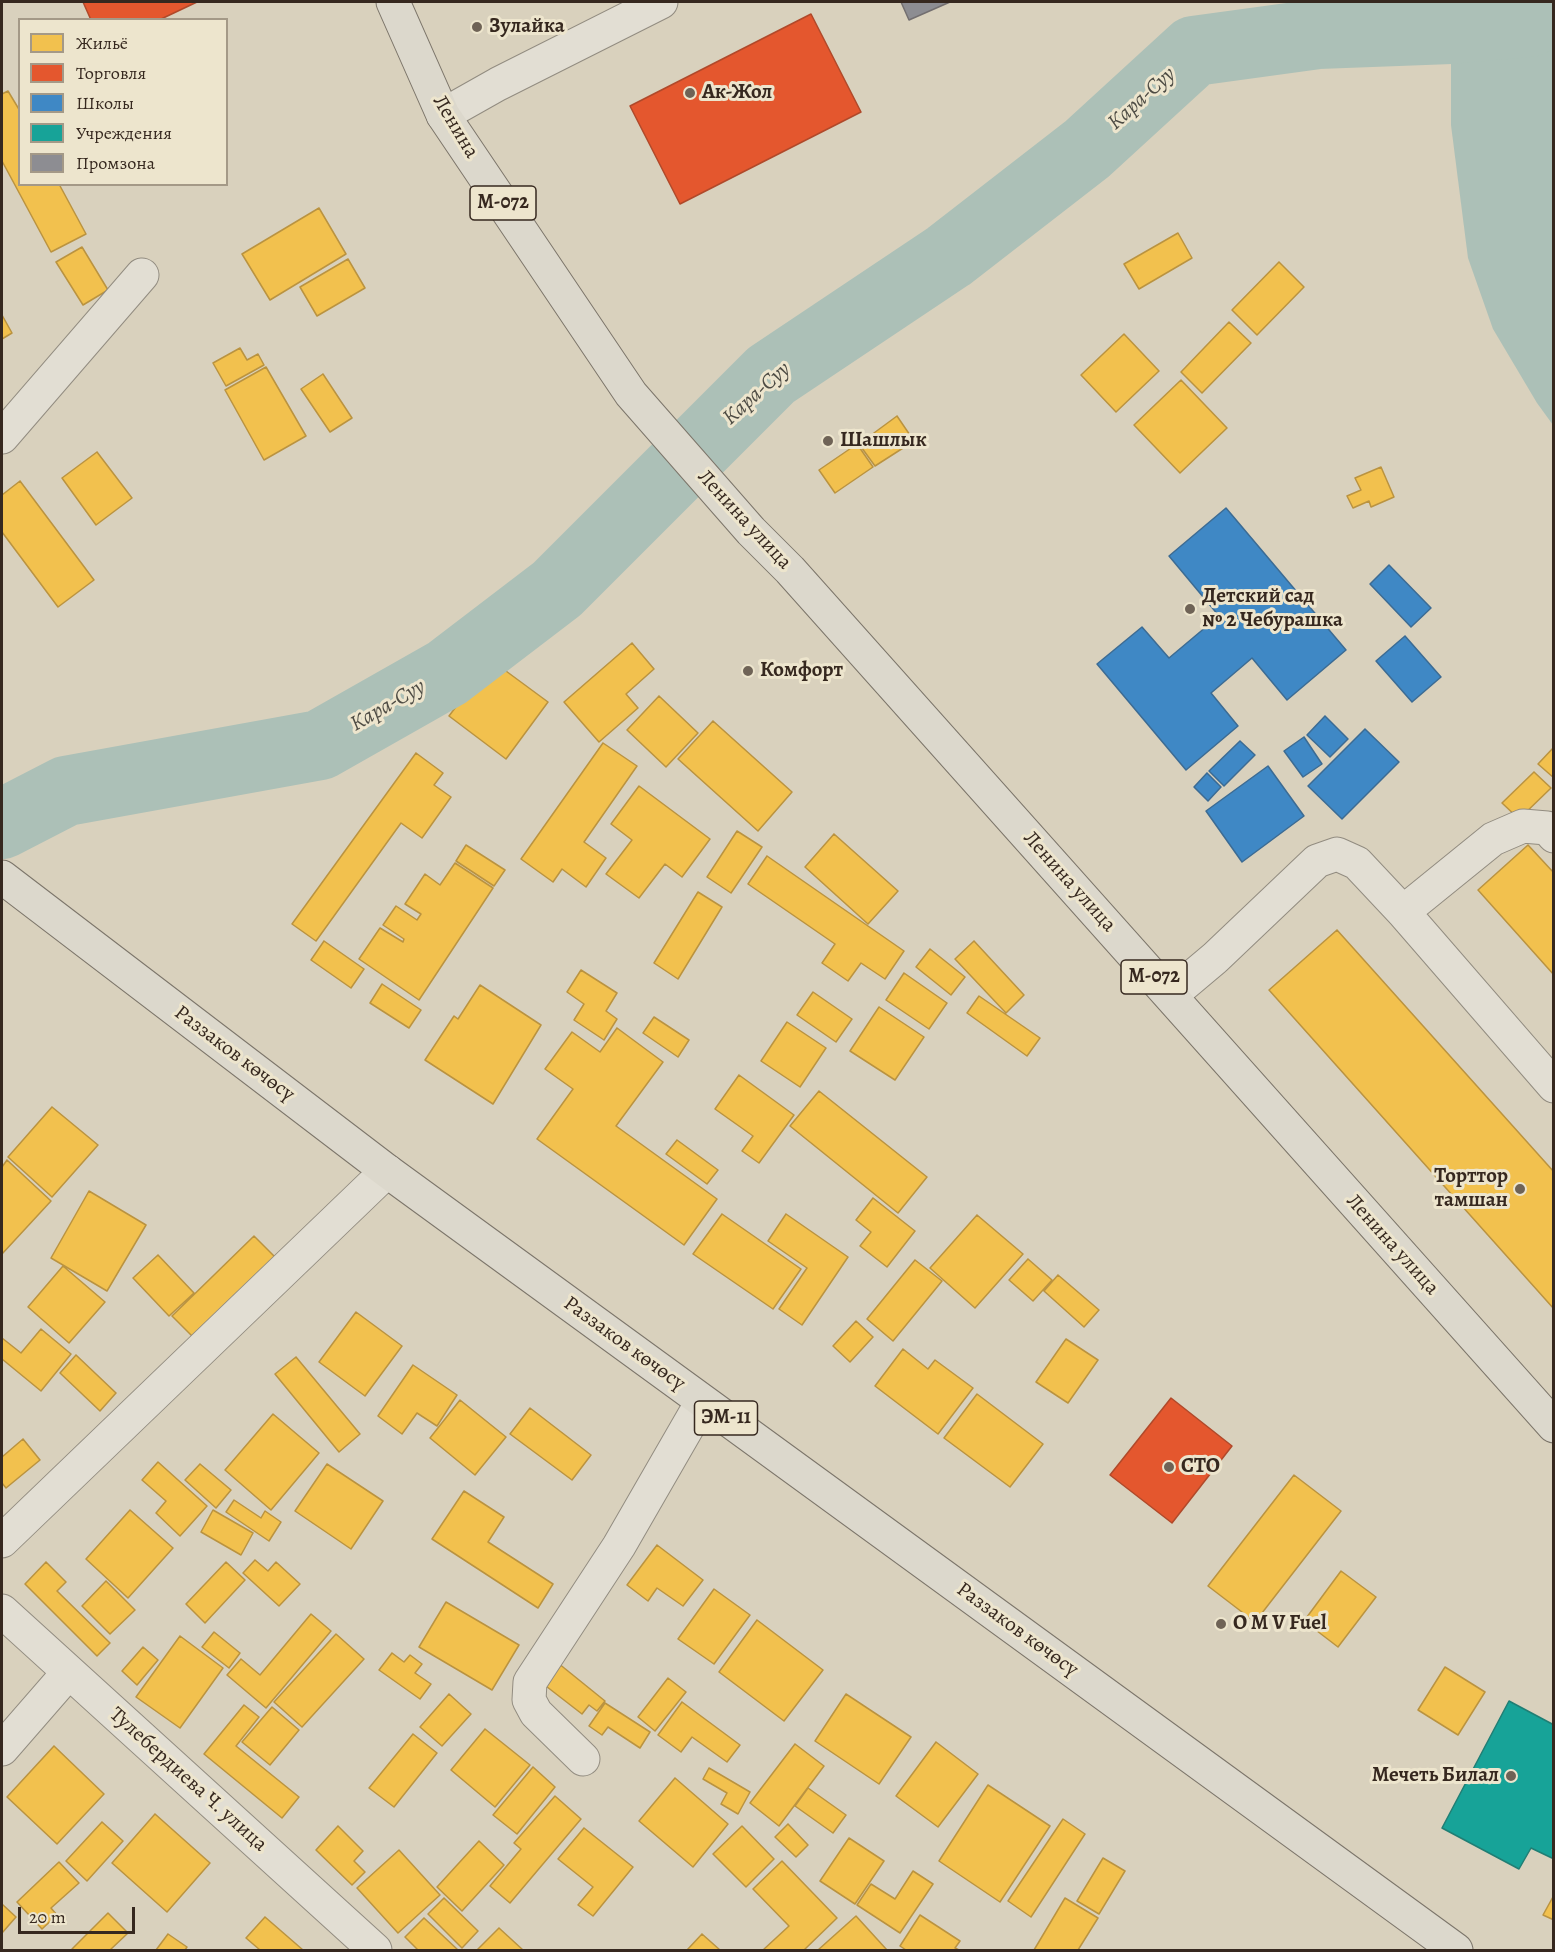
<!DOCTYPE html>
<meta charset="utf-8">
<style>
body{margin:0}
#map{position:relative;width:1555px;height:1952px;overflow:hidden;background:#d9d1bd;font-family:Alegreya,serif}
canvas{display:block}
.frame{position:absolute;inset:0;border:3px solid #36281f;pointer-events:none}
.legend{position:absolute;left:18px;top:18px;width:210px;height:168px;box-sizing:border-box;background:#ede5cd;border:2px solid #a49987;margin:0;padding:8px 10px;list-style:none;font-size:18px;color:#36281f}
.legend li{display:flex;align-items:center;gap:12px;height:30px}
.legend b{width:30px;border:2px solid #a49987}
.scale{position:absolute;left:18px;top:1907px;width:117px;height:27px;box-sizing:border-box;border:3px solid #36281f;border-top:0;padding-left:8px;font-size:18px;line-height:21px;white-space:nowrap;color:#36281f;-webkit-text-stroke:4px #ede5cd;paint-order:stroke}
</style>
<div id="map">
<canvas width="1555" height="1952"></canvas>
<div class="frame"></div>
<ul class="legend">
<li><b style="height:16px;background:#f2c14e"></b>Жильё</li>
<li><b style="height:16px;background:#e4572e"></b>Торговля</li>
<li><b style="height:16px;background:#3f88c5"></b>Школы</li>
<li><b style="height:16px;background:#17a398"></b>Учреждения</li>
<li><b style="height:16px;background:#8d8d92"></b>Промзона</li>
</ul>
<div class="scale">20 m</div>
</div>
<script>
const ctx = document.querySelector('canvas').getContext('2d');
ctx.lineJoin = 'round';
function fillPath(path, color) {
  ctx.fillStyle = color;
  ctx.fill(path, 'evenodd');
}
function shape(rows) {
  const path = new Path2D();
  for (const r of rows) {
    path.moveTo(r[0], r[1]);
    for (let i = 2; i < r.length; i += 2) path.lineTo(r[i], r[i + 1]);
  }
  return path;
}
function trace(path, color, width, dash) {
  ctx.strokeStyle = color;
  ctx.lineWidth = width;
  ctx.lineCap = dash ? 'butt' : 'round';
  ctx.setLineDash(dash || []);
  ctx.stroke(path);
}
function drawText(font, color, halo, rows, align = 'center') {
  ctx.font = font + ' Alegreya,serif';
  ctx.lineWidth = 6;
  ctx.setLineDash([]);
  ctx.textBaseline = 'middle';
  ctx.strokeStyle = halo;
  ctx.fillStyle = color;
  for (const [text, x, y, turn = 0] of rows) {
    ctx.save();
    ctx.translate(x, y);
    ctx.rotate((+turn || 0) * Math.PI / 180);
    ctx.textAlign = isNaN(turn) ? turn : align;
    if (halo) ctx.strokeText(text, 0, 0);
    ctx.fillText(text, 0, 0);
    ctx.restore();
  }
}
fillPath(shape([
 [1451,2,1553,2,1553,425,1537,403,1493,329,1468,258,1451,125]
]), '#acc0b7');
const homes = shape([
 [8,91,20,111,20,184,59,184,86,234,51,252,2,161,2,94,8,91],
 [319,208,346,254,270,300,242,254,319,208],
 [1178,233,1192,258,1139,289,1124,264,1178,233],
 [82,247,108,290,83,305,56,262,82,247],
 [348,259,365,288,317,316,300,287,348,259],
 [1279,262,1304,287,1257,335,1232,310,1279,262],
 [2,315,12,333,2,339,2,315],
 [1229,322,1251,343,1202,393,1181,372,1229,322],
 [1124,334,1159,371,1116,412,1081,375,1124,334],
 [240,348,247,360,258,354,264,365,226,386,213,363,240,348],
 [266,367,306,436,264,460,225,390,266,367],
 [323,374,352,418,330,432,301,389,323,374],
 [1181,380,1227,428,1180,473,1134,425,1181,380],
 [897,416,914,441,875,466,859,444,897,416],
 [857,444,873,467,835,493,819,470,857,444],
 [97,452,132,498,96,525,62,478,97,452],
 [1381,467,1394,497,1371,507,1369,501,1353,508,1347,496,1361,490,1355,478,1381,467],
 [20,481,94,580,58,607,2,532,2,495,20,481],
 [632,643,654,669,626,694,638,708,599,742,564,702,632,643],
 [491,660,548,702,506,759,449,716,491,660],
 [659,696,698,733,666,767,627,730,659,696],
 [713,721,792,792,758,831,678,759,713,721],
 [603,743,637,766,584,842,606,858,586,887,562,869,553,882,521,859,603,743],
 [1554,747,1554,778,1538,764,1554,747],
 [416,753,443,773,434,785,451,797,422,838,401,823,316,941,292,924,416,753],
 [1534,772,1551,788,1519,819,1502,803,1534,772],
 [639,786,710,839,682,877,665,864,639,898,606,874,632,840,611,824,639,786],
 [737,831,762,847,731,893,707,877,737,831],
 [834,834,898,891,868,924,805,867,834,834],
 [466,845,505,870,494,886,456,861,466,845],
 [1528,845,1554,873,1554,975,1478,890,1528,845],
 [767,856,904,951,885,979,861,963,848,981,822,963,835,944,748,884,767,856],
 [455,863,493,888,419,1000,359,959,380,928,403,942,404,939,383,925,396,906,417,920,421,914,405,904,425,874,440,885,455,863],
 [698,892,722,907,678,979,654,963,698,892],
 [1337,930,1554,1172,1554,1309,1269,990,1337,930],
 [324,941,364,969,351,988,311,960,324,941],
 [974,941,1024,995,1006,1013,955,959,974,941],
 [930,949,965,977,951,995,916,967,930,949],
 [581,970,617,993,606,1011,617,1019,604,1040,574,1020,584,1004,567,992,581,970],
 [904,973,947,1003,929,1029,886,1000,904,973],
 [382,984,421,1010,409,1028,370,1003,382,984],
 [480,985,541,1025,493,1104,425,1060,454,1016,458,1019,480,985],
 [813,992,852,1019,836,1042,797,1015,813,992],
 [979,996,1040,1038,1027,1056,967,1013,979,996],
 [879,1007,924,1037,895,1080,850,1051,879,1007],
 [654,1017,689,1040,678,1057,643,1033,654,1017],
 [787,1022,826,1048,800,1087,761,1061,787,1022],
 [617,1028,663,1062,616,1126,717,1199,684,1245,537,1139,573,1089,545,1069,572,1032,600,1052,617,1028],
 [739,1075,794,1115,759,1163,742,1151,753,1136,715,1109,739,1075],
 [819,1091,927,1177,898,1213,790,1126,819,1091],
 [52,1107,98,1145,52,1197,8,1157,52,1107],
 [677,1140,718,1170,707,1184,666,1154,677,1140],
 [7,1160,51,1201,2,1254,2,1167,7,1160],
 [89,1191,146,1225,107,1291,51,1258,89,1191],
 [873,1198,915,1231,887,1267,860,1246,871,1232,856,1220,873,1198],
 [722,1214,801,1269,773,1309,693,1254,722,1214],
 [786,1214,848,1257,802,1325,779,1309,807,1268,768,1241,786,1214],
 [977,1215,1023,1254,975,1308,930,1268,977,1215],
 [254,1236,276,1258,194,1338,172,1316,254,1236],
 [158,1255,194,1293,169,1316,133,1278,158,1255],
 [1028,1259,1052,1280,1033,1301,1009,1280,1028,1259],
 [915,1260,942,1281,893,1341,867,1319,915,1260],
 [63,1266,105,1302,69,1343,28,1307,63,1266],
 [1058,1275,1099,1310,1084,1327,1044,1291,1058,1275],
 [356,1312,402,1346,365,1396,319,1362,356,1312],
 [856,1321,873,1337,850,1362,833,1346,856,1321],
 [41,1329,71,1354,41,1391,2,1359,2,1338,21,1353,41,1329],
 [1066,1339,1098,1360,1068,1403,1036,1382,1066,1339],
 [903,1349,928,1369,935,1360,973,1388,938,1434,875,1386,903,1349],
 [76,1355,116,1393,100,1411,60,1373,76,1355],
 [296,1357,360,1434,339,1452,275,1374,296,1357],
 [413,1365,457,1395,437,1426,417,1413,402,1434,378,1416,413,1365],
 [977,1394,1043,1444,1010,1487,944,1438,977,1394],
 [460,1400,506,1437,475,1475,430,1438,460,1400],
 [530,1408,591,1455,572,1480,510,1434,530,1408],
 [273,1414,319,1453,271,1510,225,1470,273,1414],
 [23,1439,40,1460,6,1488,2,1483,2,1457,23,1439],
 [158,1462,207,1506,180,1536,156,1513,166,1501,142,1480,158,1462],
 [200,1464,231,1490,216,1508,185,1480,200,1464],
 [327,1464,383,1501,351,1549,295,1511,327,1464],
 [1294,1475,1341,1511,1255,1622,1208,1586,1294,1475],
 [464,1491,504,1517,488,1542,553,1584,538,1608,432,1539,464,1491],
 [234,1500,261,1518,265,1511,281,1522,269,1541,226,1512,234,1500],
 [130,1510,173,1548,128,1598,86,1559,130,1510],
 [213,1510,253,1533,241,1555,201,1532,213,1510],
 [657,1545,703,1580,683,1606,657,1588,648,1601,627,1585,657,1545],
 [255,1560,268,1571,276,1562,300,1584,279,1606,243,1573,255,1560],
 [46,1562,66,1582,57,1591,110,1643,97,1656,25,1584,46,1562],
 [226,1562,245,1580,205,1623,186,1604,226,1562],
 [1341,1571,1376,1597,1338,1647,1304,1621,1341,1571],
 [106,1581,135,1610,110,1634,82,1606,106,1581],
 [714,1589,750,1615,714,1664,678,1639,714,1589],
 [446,1602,519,1645,492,1690,419,1647,446,1602],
 [311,1614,331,1631,266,1708,227,1675,241,1659,260,1675,311,1614],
 [757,1620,823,1670,784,1721,719,1672,757,1620],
 [214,1632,240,1653,229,1668,202,1647,214,1632],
 [336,1634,364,1659,302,1727,274,1702,336,1634],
 [180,1636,223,1668,180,1728,136,1697,180,1636],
 [143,1647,158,1660,137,1685,122,1671,143,1647],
 [392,1653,404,1662,410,1655,422,1664,415,1673,431,1684,420,1699,379,1670,392,1653],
 [558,1663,605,1701,597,1711,589,1705,582,1714,542,1683,558,1663],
 [1445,1667,1485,1692,1458,1735,1418,1710,1445,1667],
 [668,1678,686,1692,655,1731,638,1717,668,1678],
 [449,1694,471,1714,442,1746,420,1727,449,1694],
 [846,1694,911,1737,879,1784,815,1741,846,1694],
 [682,1702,740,1745,727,1762,692,1737,681,1752,658,1735,682,1702],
 [605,1703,650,1732,640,1748,608,1727,602,1735,589,1726,605,1703],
 [244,1705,259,1717,236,1746,299,1797,282,1818,204,1754,244,1705],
 [272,1707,299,1730,270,1765,242,1742,272,1707],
 [485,1729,530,1765,495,1807,451,1770,485,1729],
 [413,1734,437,1753,394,1807,369,1788,413,1734],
 [936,1742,978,1774,938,1827,896,1796,936,1742],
 [795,1744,824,1766,779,1826,750,1803,795,1744],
 [54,1746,104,1794,57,1844,7,1797,54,1746],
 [533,1767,555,1787,517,1834,493,1815,533,1767],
 [709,1768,750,1792,738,1814,721,1804,727,1793,703,1779,709,1768],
 [675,1778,728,1824,693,1867,639,1821,675,1778],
 [988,1785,1050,1826,1000,1902,939,1861,988,1785],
 [808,1788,846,1815,833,1833,795,1806,808,1788],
 [555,1796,581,1819,510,1903,490,1886,521,1849,514,1843,555,1796],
 [155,1814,210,1863,167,1912,112,1863,155,1814],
 [1063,1819,1085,1834,1031,1917,1008,1901,1063,1819],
 [102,1822,123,1841,87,1881,66,1861,102,1822],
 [788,1824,808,1845,796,1857,775,1837,788,1824],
 [338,1826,363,1851,354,1861,365,1872,352,1885,316,1850,338,1826],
 [742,1826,774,1859,746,1887,713,1854,742,1826],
 [584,1828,633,1867,593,1916,578,1905,593,1887,558,1859,584,1828],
 [849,1838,884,1861,855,1904,820,1881,849,1838],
 [479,1841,504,1865,462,1911,437,1887,479,1841],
 [399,1850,440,1895,398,1933,357,1888,399,1850],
 [1103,1858,1125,1871,1099,1914,1077,1901,1103,1858],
 [782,1861,837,1918,804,1950,763,1950,789,1926,753,1889,782,1861],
 [59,1862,79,1883,51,1908,57,1915,42,1929,17,1902,59,1862],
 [913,1871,933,1884,900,1933,857,1905,871,1884,895,1899,913,1871],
 [1554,1895,1554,1920,1543,1915,1554,1895],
 [444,1898,478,1931,462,1948,428,1914,444,1898],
 [1065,1898,1098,1918,1078,1950,1034,1950,1065,1898],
 [2,1904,16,1917,2,1933,2,1904],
 [108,1913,128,1933,110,1950,74,1950,72,1949,108,1913],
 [920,1915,960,1941,955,1948,959,1950,906,1950,900,1946,920,1915],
 [856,1916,887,1950,818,1950,856,1916],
 [265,1917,303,1950,260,1950,246,1938,265,1917],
 [424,1918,458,1950,418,1950,405,1937,424,1918],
 [499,1928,523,1950,477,1950,499,1928],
 [168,1934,187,1947,185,1950,156,1950,168,1934],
 [702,1934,720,1950,687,1950,702,1934]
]);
fillPath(homes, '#f2c14e');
trace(homes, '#ba9340', 1.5);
const shops = shape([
 [83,2,197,2,159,20,91,20,83,2],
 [811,14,861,112,680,204,630,106,811,14],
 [1171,1398,1232,1446,1172,1523,1110,1475,1171,1398]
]);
fillPath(shops, '#e4572e');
trace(shops, '#b0492a', 1.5);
const schools = shape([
 [1226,508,1346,650,1287,700,1252,658,1211,693,1238,726,1186,770,1097,664,1142,627,1169,658,1219,616,1169,556,1226,508],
 [1389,565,1431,608,1411,627,1370,584,1389,565],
 [1405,636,1441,677,1412,702,1376,661,1405,636],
 [1325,716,1348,739,1330,757,1307,735,1325,716],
 [1365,729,1399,762,1342,819,1308,786,1365,729],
 [1304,737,1322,764,1303,777,1284,751,1304,737],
 [1240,741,1255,755,1224,786,1209,771,1240,741],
 [1268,766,1304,816,1242,862,1206,811,1268,766],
 [1207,773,1221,787,1208,801,1194,787,1207,773]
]);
fillPath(schools, '#3f88c5');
trace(schools, '#3c6b93', 1.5);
const public = shape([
 [1509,1701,1554,1725,1554,1859,1531,1848,1519,1869,1442,1828,1509,1701]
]);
fillPath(public, '#17a398');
trace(public, '#207e74', 1.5);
const industry = shape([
 [901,2,950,2,909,20,901,2]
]);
fillPath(industry, '#8d8d92');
trace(industry, '#736f70', 1.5);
trace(shape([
 [2,824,66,791,320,745,447,673,557,589,771,375,949,256,1087,149,1194,51,1318,34,1451,29,1530,22]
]), '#acc0b7', 70);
const street = shape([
 [443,115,498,84,661,2],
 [2,437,142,275],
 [1403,912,1493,839,1523,826,1547,828,1554,836],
 [1171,995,1215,958,1317,861,1337,854,1357,863,1403,912,1554,1086],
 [2,1541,387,1171],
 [2,1611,375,1950],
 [2,1749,69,1672],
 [583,1759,536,1713,529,1700,530,1682,619,1546,702,1402]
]);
const primary = shape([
 [393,2,443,115,631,394,751,531,790,570,1554,1426]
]);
const highway = shape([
 [2,877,387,1171,1456,1950]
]);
trace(street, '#928c80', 35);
trace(primary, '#7c756a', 35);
trace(highway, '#7c756a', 35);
trace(street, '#e2ded3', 33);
trace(primary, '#dcd8cc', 33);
trace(highway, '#dcd8cc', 33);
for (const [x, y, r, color] of [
 [477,27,6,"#6f6356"],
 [690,93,6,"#6f6356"],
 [828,441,6,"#6f6356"],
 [1190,609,6,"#6f6356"],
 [748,671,6,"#6f6356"],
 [1520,1189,6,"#6f6356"],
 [1169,1467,6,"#6f6356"],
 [1221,1624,6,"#6f6356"],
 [1511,1776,6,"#6f6356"]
]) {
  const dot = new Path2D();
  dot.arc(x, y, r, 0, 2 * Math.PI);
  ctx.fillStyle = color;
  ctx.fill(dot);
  trace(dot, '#ede5cd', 2);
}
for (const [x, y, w] of [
 [503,203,66],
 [1154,977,66],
 [726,1418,63]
]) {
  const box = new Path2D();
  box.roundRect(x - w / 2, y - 17, w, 34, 4.5);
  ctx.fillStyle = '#ede5cd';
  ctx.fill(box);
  trace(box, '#36281f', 1.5);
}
drawText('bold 20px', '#36281f', null, [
 ["М-072",503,203],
 ["М-072",1154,977],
 ["ЭМ-11",726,1418]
]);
drawText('bold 21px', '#36281f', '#ede5cd', [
 ["Зулайка",489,27],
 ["Ак-Жол",702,93],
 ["Шашлык",840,441],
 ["Детский сад",1202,597],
 ["№ 2 Чебурашка",1202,621],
 ["Комфорт",760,671],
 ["Торттор",1508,1177,"right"],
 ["тамшан",1508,1201,"right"],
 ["СТО",1181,1467],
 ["O M V Fuel",1233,1624],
 ["Мечеть Билал",1499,1776,"right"]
], 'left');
drawText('21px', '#36281f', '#ede5cd', [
 ["Ленина",455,127,59],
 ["Ленина улица",744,520,47],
 ["Ленина улица",1069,882,48],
 ["Раззаков көчөсү",234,1054,37],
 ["Ленина улица",1392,1245,48],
 ["Раззаков көчөсү",624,1344,36],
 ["Раззаков көчөсү",1017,1630,36],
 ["Тулебердиева Ч. улица",188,1780,42]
]);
drawText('italic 22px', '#4e4c44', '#ede5cd', [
 ["Кара-Суу",1142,99,-42],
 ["Кара-Суу",757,394,-42],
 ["Кара-Суу",388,706,-30]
]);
</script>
